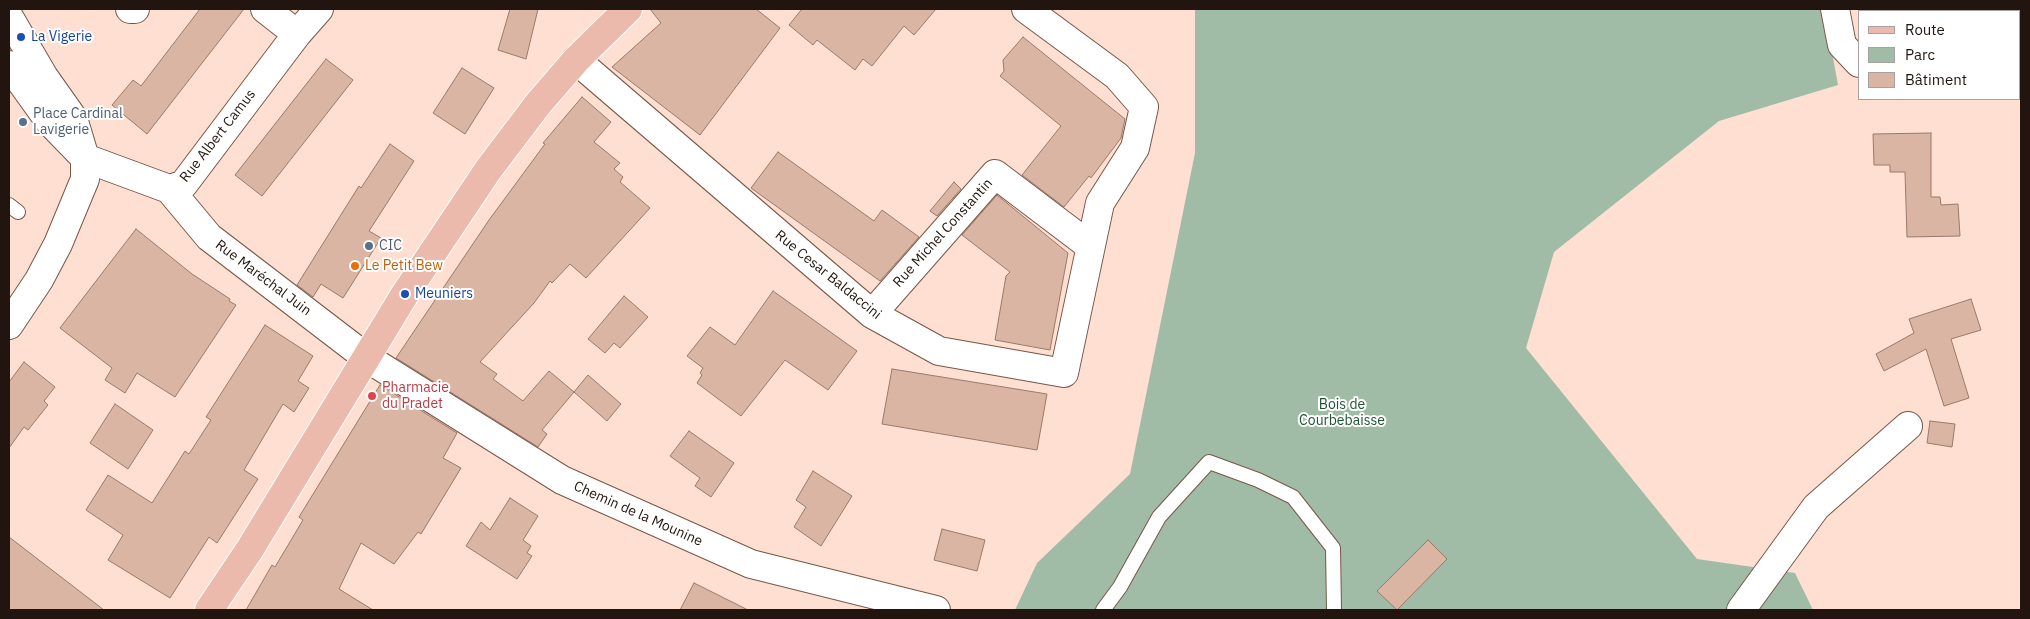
<!DOCTYPE html>
<meta charset="utf-8">
<style>
body{margin:0}
#map{position:relative;width:2030px;height:619px;overflow:hidden;background:#fedfd1;font-family:"IBM Plex Sans",sans-serif}
canvas{display:block}
.frame{position:absolute;inset:0;border:10px solid #22150f;pointer-events:none}
.legend{position:absolute;left:1858px;top:10px;width:162px;height:90px;box-sizing:border-box;background:#fff;border:1px solid #a7a19f;margin:0;padding:6px 9px;list-style:none;font-size:15px;color:#22150f}
.legend li{display:flex;align-items:center;gap:10px;height:25px}
.legend b{width:25px;border:1px solid #a7a19f}
</style>
<div id="map">
<canvas width="2030" height="619"></canvas>
<div class="frame"></div>
<ul class="legend">
<li><b style="height:6px;background:#ebbaad"></b>Route</li>
<li><b style="height:14px;background:#a0bca7"></b>Parc</li>
<li><b style="height:14px;background:#dbb5a3"></b>Bâtiment</li>
</ul>
</div>
<script>
const ctx = document.querySelector('canvas').getContext('2d');
ctx.lineJoin = 'round';
function fillPath(path, color) {
  ctx.fillStyle = color;
  ctx.fill(path, 'evenodd');
}
function shape(rows) {
  const path = new Path2D();
  for (const r of rows) {
    path.moveTo(r[0], r[1]);
    for (let i = 2; i < r.length; i += 2) path.lineTo(r[i], r[i + 1]);
  }
  return path;
}
function trace(path, color, width, dash) {
  ctx.strokeStyle = color;
  ctx.lineWidth = width;
  ctx.lineCap = dash ? 'butt' : 'round';
  ctx.setLineDash(dash || []);
  ctx.stroke(path);
}
function drawText(font, color, halo, rows, align = 'center') {
  ctx.font = font + ' "IBM Plex Sans",sans-serif';
  ctx.lineWidth = 4;
  ctx.setLineDash([]);
  ctx.textBaseline = 'middle';
  ctx.strokeStyle = halo;
  ctx.fillStyle = color;
  for (const [text, x, y, turn = 0] of rows) {
    ctx.save();
    ctx.translate(x, y);
    ctx.rotate((+turn || 0) * Math.PI / 180);
    ctx.textAlign = isNaN(turn) ? turn : align;
    if (halo) ctx.strokeText(text, 0, 0);
    ctx.fillText(text, 0, 0);
    ctx.restore();
  }
}
fillPath(shape([
 [1195,9,1824,9,1838,85,1719,121,1554,252,1526,348,1697,559,1795,573,1813,610,1015,610,1037,563,1130,474,1195,153]
]), '#a0bca7');
const building = shape([
 [200,9,244,9,147,134,112,105,133,80,141,86,200,9],
 [510,9,538,9,526,59,498,50,510,9],
 [650,9,756,9,780,28,700,135,612,67,661,23,650,9],
 [802,9,936,9,914,35,904,26,872,66,863,59,855,70,817,40,813,45,789,25,802,9],
 [1023,37,1125,119,1121,138,1091,178,1089,176,1064,207,1022,175,1061,126,1000,76,1004,71,1003,60,1023,37],
 [326,59,353,80,262,196,235,175,326,59],
 [462,68,494,88,465,134,433,113,462,68],
 [582,97,611,122,594,142,620,163,614,169,623,177,620,182,650,208,586,278,570,264,552,283,550,281,534,303,480,362,497,374,493,379,523,401,549,371,574,392,588,375,621,404,607,421,574,392,542,430,547,434,538,447,396,358,489,220,545,144,543,143,582,97],
 [1931,133,1931,197,1940,197,1941,205,1958,204,1960,236,1907,237,1905,172,1890,172,1890,165,1874,165,1873,134,1931,133],
 [390,144,414,161,369,231,381,238,343,298,321,284,313,297,297,285,359,186,361,188,390,144],
 [778,152,874,221,882,210,919,237,880,281,751,188,778,152],
 [954,182,961,189,937,216,930,211,954,182],
 [997,195,1068,253,1050,350,995,340,1006,276,1010,272,962,235,997,195],
 [136,229,192,274,230,299,229,301,236,305,175,397,137,373,125,393,105,380,112,368,60,328,136,229],
 [773,291,857,351,828,390,785,360,741,416,697,383,702,375,700,373,703,368,687,356,710,327,735,345,773,291],
 [624,296,648,317,620,348,614,343,605,353,588,339,624,296],
 [1971,299,1981,330,1951,339,1969,398,1944,406,1926,349,1884,371,1876,354,1914,333,1909,319,1971,299],
 [265,325,313,356,298,381,309,388,294,412,283,404,244,470,258,479,217,543,209,537,170,598,108,560,123,535,86,510,108,475,152,503,185,451,189,454,211,420,206,417,265,325],
 [24,362,55,387,44,401,48,405,28,430,24,427,9,448,9,382,24,362],
 [892,369,1047,394,1037,450,882,424,892,369],
 [380,385,457,433,443,458,461,468,421,534,418,532,394,564,361,543,339,589,373,610,246,610,272,565,275,567,303,520,299,517,380,385],
 [115,404,153,430,128,469,90,443,115,404],
 [1930,421,1955,424,1952,447,1927,443,1930,421],
 [689,431,734,463,711,497,695,486,700,478,670,456,689,431],
 [813,471,852,496,821,546,794,527,806,507,796,500,813,471],
 [510,498,538,516,523,540,531,546,527,553,532,556,517,579,466,546,481,522,490,530,510,498],
 [942,529,985,540,977,571,934,560,942,529],
 [9,537,104,610,9,610,9,537],
 [1428,540,1447,559,1397,610,1377,591,1428,540],
 [694,583,748,610,680,610,694,583]
]);
fillPath(building, '#dbb5a3');
trace(building, '#9b7969', 1);
const lane = shape([
 [9,205,18,212],
 [1103,610,1120,587,1159,517,1209,462,1258,480,1293,497,1333,548,1334,610]
]);
const street = shape([
 [130,9,135,9],
 [265,9,297,34],
 [1835,9,1842,45,1859,63],
 [9,17,44,77,73,118,85,158,85,179,58,244,39,280,9,325],
 [576,60,872,314,939,351,1064,373,1100,203,1135,148,1144,107,1117,76,1026,9],
 [9,65,50,122,85,158,169,189,183,185,297,34,319,9],
 [2019,84,2021,85],
 [169,189,209,237,367,358,562,480,751,564,936,610],
 [872,314,995,174,1090,246],
 [1741,610,1816,507,1908,426]
]);
const primary = shape([
 [209,610,250,549,405,294,488,170,538,104,576,60,628,9]
]);
trace(lane, '#785748', 16);
trace(street, '#785748', 30);
trace(primary, '#fff', 30);
trace(lane, '#fff', 14);
trace(street, '#fff', 28);
trace(primary, '#ebbaad', 28);
for (const [x, y, r, color] of [
 [21,37,5,"#1a4fb4"],
 [23,122,5,"#5c6f8a"],
 [369,246,5,"#5c6f8a"],
 [355,266,5,"#e8710a"],
 [405,294,5,"#1a4fb4"],
 [372,396,5,"#e0444e"]
]) {
  const dot = new Path2D();
  dot.arc(x, y, r, 0, 2 * Math.PI);
  ctx.fillStyle = color;
  ctx.fill(dot);
  trace(dot, '#fff', 2);
}
drawText('14px', '#164399', '#fff', [
 ["La Vigerie",31,37],
 ["Meuniers",415,294]
], 'left');
drawText('14px', '#4e5e75', '#fff', [
 ["Place Cardinal",33,114],
 ["Lavigerie",33,130],
 ["CIC",379,246]
], 'left');
drawText('14px', '#22150f', '#fff', [
 ["Rue Albert Camus",218,136,-52],
 ["Rue Michel Constantin",943,233,-48],
 ["Rue Cesar Baldaccini",828,275,39],
 ["Rue Maréchal Juin",263,278,37],
 ["Chemin de la Mounine",638,514,24]
]);
drawText('14px', '#c56008', '#fff', [
 ["Le Petit Bew",365,266]
], 'left');
drawText('14px', '#be3a42', '#fff', [
 ["Pharmacie",382,388],
 ["du Pradet",382,404]
], 'left');
drawText('14px', '#1d5332', '#fff', [
 ["Bois de",1342,405],
 ["Courbebaisse",1342,421]
]);
</script>
